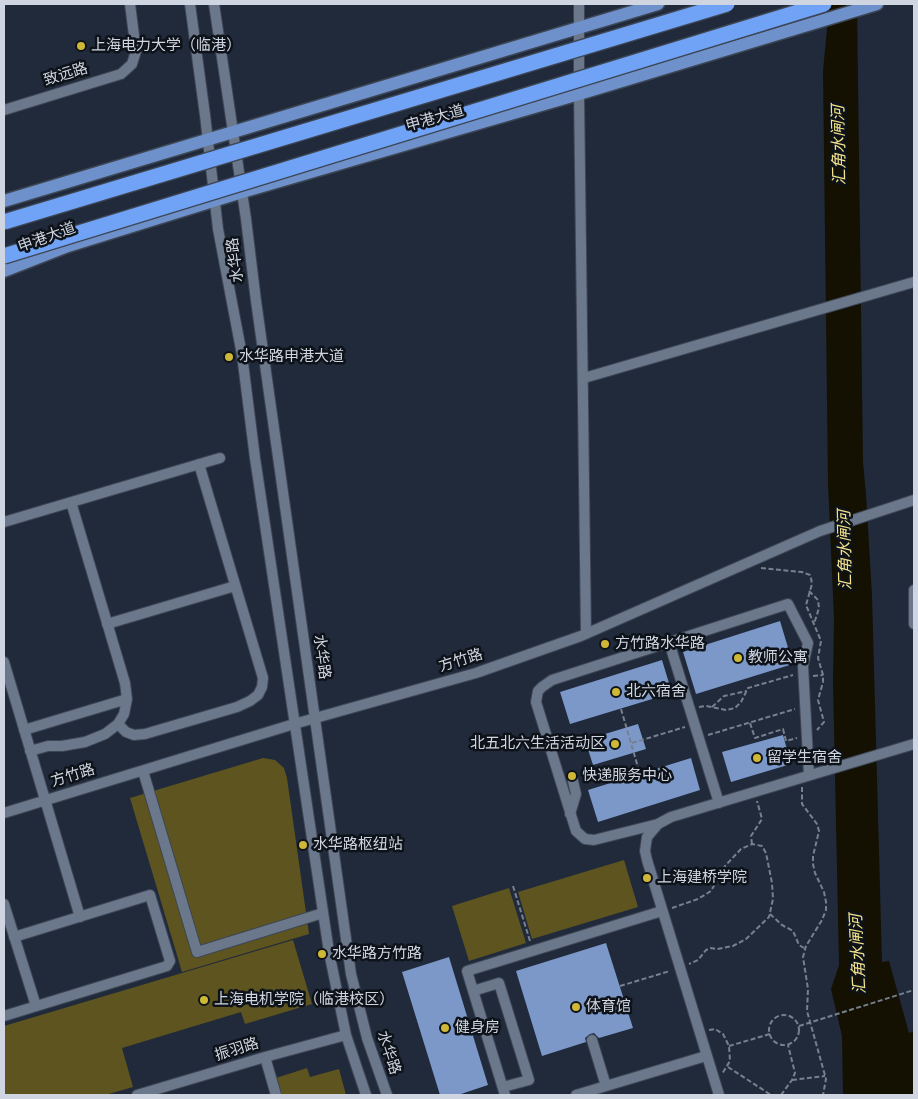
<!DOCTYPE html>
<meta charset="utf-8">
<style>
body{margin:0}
#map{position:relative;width:918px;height:1099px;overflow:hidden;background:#202a3b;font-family:"Sofia Sans Condensed",sans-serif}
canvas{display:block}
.frame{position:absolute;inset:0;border:5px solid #cfd6e1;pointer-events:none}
</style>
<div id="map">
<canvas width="918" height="1099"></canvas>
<div class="frame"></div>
</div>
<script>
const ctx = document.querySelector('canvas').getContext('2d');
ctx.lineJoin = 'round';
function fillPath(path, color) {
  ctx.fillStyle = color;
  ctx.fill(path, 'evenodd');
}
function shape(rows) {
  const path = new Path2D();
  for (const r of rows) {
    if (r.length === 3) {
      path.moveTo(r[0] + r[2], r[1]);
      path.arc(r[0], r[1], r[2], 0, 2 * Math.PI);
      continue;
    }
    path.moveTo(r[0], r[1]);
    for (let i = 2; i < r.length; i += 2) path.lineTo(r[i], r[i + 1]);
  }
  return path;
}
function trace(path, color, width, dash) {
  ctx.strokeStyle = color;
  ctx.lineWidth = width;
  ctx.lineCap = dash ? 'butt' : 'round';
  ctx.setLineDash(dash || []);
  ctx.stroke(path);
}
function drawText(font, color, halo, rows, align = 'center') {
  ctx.font = font + ' "Sofia Sans Condensed","Noto Sans SC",sans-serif';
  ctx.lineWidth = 5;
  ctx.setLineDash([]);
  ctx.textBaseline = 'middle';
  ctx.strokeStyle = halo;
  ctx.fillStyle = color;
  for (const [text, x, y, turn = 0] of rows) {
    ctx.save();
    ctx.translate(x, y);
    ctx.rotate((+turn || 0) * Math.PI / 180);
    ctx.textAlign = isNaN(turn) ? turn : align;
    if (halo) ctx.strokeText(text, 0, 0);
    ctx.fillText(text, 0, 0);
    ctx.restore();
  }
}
fillPath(shape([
 [263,758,275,760,284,768,287,778,309,934,182,972,130,798],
 [624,860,638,907,532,939,518,892],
 [509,888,526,943,469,961,452,906],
 [293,940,312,1004,245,1024,241,1012,122,1048,133,1087,105,1095,4,1095,4,1026],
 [307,1068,310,1077,339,1069,346,1095,281,1095,276,1078]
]), '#5e541f');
fillPath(shape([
 [826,4,857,4,863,462,866,494,872,595,882,962,889,961,909,1033,914,1031,914,1095,843,1095,842,1036,831,989,839,965,833,682,834,618,828,484,823,71,827,29]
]), '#141102');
fillPath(shape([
 [780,621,793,664,696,694,683,652],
 [662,660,672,693,570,724,560,692],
 [638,724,646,749,593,765,585,740],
 [783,735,791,764,731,782,722,752],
 [691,758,700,790,598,822,588,790],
 [606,943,633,1028,599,1038,594,1033,590,1034,585,1038,586,1042,542,1056,516,971],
 [449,957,488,1085,458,1095,440,1095,402,972]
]), '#7b98c9');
const minor = shape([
 [190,4,205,115,218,229,242,355,255,458,329,952,346,1035,366,1095],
 [214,4,246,219,256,301,351,974,367,1038,387,1095],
 [579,4,579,94,586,634],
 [4,110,121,74,132,64,136,51,130,4],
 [584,378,914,282],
 [4,522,220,458],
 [914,590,914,624],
 [107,624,235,586],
 [669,642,719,803],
 [4,662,80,917],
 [118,724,126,732,134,735,145,734,237,707,250,701,258,695,262,687,263,678,199,464],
 [24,730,127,699,125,683,71,502],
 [30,751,48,746,62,746,85,742,105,734,118,724,124,714,127,699],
 [143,771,197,952,323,913],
 [4,813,294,724,476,673,581,636,820,531,914,500],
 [570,814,576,794,573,781],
 [658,824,594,840,585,839,576,831,536,702,538,691,542,687,552,680,788,604,808,643,803,666,809,775],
 [4,904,36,1006],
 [473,991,499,983,529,1080,503,1087],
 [4,1016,167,966,170,961,150,895,14,937],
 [592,1040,606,1086],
 [265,1057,276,1095],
 [137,1095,265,1057,346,1035],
 [505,1095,467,971,662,911],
 [576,1095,706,1056],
 [719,1095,647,860,645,851,647,837,658,824,671,817,914,744]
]);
const major = shape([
 [4,201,658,4],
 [4,271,68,246,242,192,579,94,877,4]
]);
trace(minor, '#3d4654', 12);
trace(major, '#3d4654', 15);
trace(shape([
 [761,568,802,572,810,575,811,578,812,584,806,605,821,641,818,658,823,675,823,682,818,700,824,722,817,730],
 [809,591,818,600,819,608,814,624],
 [813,676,823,675],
 [699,707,706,706,726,710,735,708,741,702,748,688,793,675],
 [712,707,724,696,747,691],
 [621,709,640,774],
 [750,723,755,738,783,729,786,741,797,738],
 [708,735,795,709],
 [632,743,685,727],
 [802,787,802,804,817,824,819,831,813,856,813,864,815,873,824,892,826,902,826,910,822,920,806,946,803,957,808,989,807,1011,826,1079,823,1095],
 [752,844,751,836,762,819,757,801],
 [513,886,530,941],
 [672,908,698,899,711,891,725,866,741,849,752,844,762,846,766,853,772,883,773,899,769,917,746,939,733,946,717,949,711,948,706,950,698,960,689,964],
 [770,914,782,925,793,931,799,945,804,948],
 [620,986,670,971],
 [784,1030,15],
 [799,1026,914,990],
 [709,1030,715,1029,723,1034,729,1046,730,1061,722,1074],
 [729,1046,770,1034],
 [728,1067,771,1095],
 [792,1080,825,1076],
 [781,1095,792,1080,795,1073,788,1045]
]), '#77808e', 2, [5, 2.5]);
trace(minor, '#6b778b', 10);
trace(major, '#6e91cb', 12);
const highwayBridge = shape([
 [4,222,727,4],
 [4,256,824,4]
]);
trace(highwayBridge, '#3d4654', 18, []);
trace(highwayBridge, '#70a2f6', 15);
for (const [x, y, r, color] of [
 [81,46,5,"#cfb837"],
 [229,357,5,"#cfb837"],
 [605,644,5,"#cfb837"],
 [738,658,5,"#cfb837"],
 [616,692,5,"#cfb837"],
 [615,744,5,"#cfb837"],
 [757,758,5,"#cfb837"],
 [572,776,5,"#cfb837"],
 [303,845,5,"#cfb837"],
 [647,878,5,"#cfb837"],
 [322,954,5,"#cfb837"],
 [204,1000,5,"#cfb837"],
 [576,1007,5,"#cfb837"],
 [445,1028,5,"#cfb837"]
]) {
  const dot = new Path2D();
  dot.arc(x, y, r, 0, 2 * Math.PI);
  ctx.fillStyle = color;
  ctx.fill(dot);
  trace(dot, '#0e131a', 2);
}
drawText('15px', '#cfd6e1', '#0e131a', [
 ["上海电力大学（临港）",91,46],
 ["水华路申港大道",239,357],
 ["方竹路水华路",615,644],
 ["教师公寓",748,658],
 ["北六宿舍",626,692],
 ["北五北六生活活动区",605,744,"right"],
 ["留学生宿舍",767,758],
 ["快递服务中心",582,776],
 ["水华路枢纽站",313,845],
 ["上海建桥学院",657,878],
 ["水华路方竹路",332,954],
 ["上海电机学院（临港校区）",214,1000],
 ["体育馆",586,1007],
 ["健身房",455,1028]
], 'left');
drawText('15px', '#cfd6e1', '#0e131a', [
 ["致远路",66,75,-17],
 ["申港大道",435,119,-16],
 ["申港大道",47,238,-20],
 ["水华路",236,260,-97],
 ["水华路",321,657,82],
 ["方竹路",461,661,-17],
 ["方竹路",73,776,-17],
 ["振羽路",237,1050,-17],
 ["水华路",388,1053,72]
]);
drawText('italic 16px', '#f4e38c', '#0e131a', [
 ["汇角水闸河",840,145,-91],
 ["汇角水闸河",846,550,-91],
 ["汇角水闸河",859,954,-93]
]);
</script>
